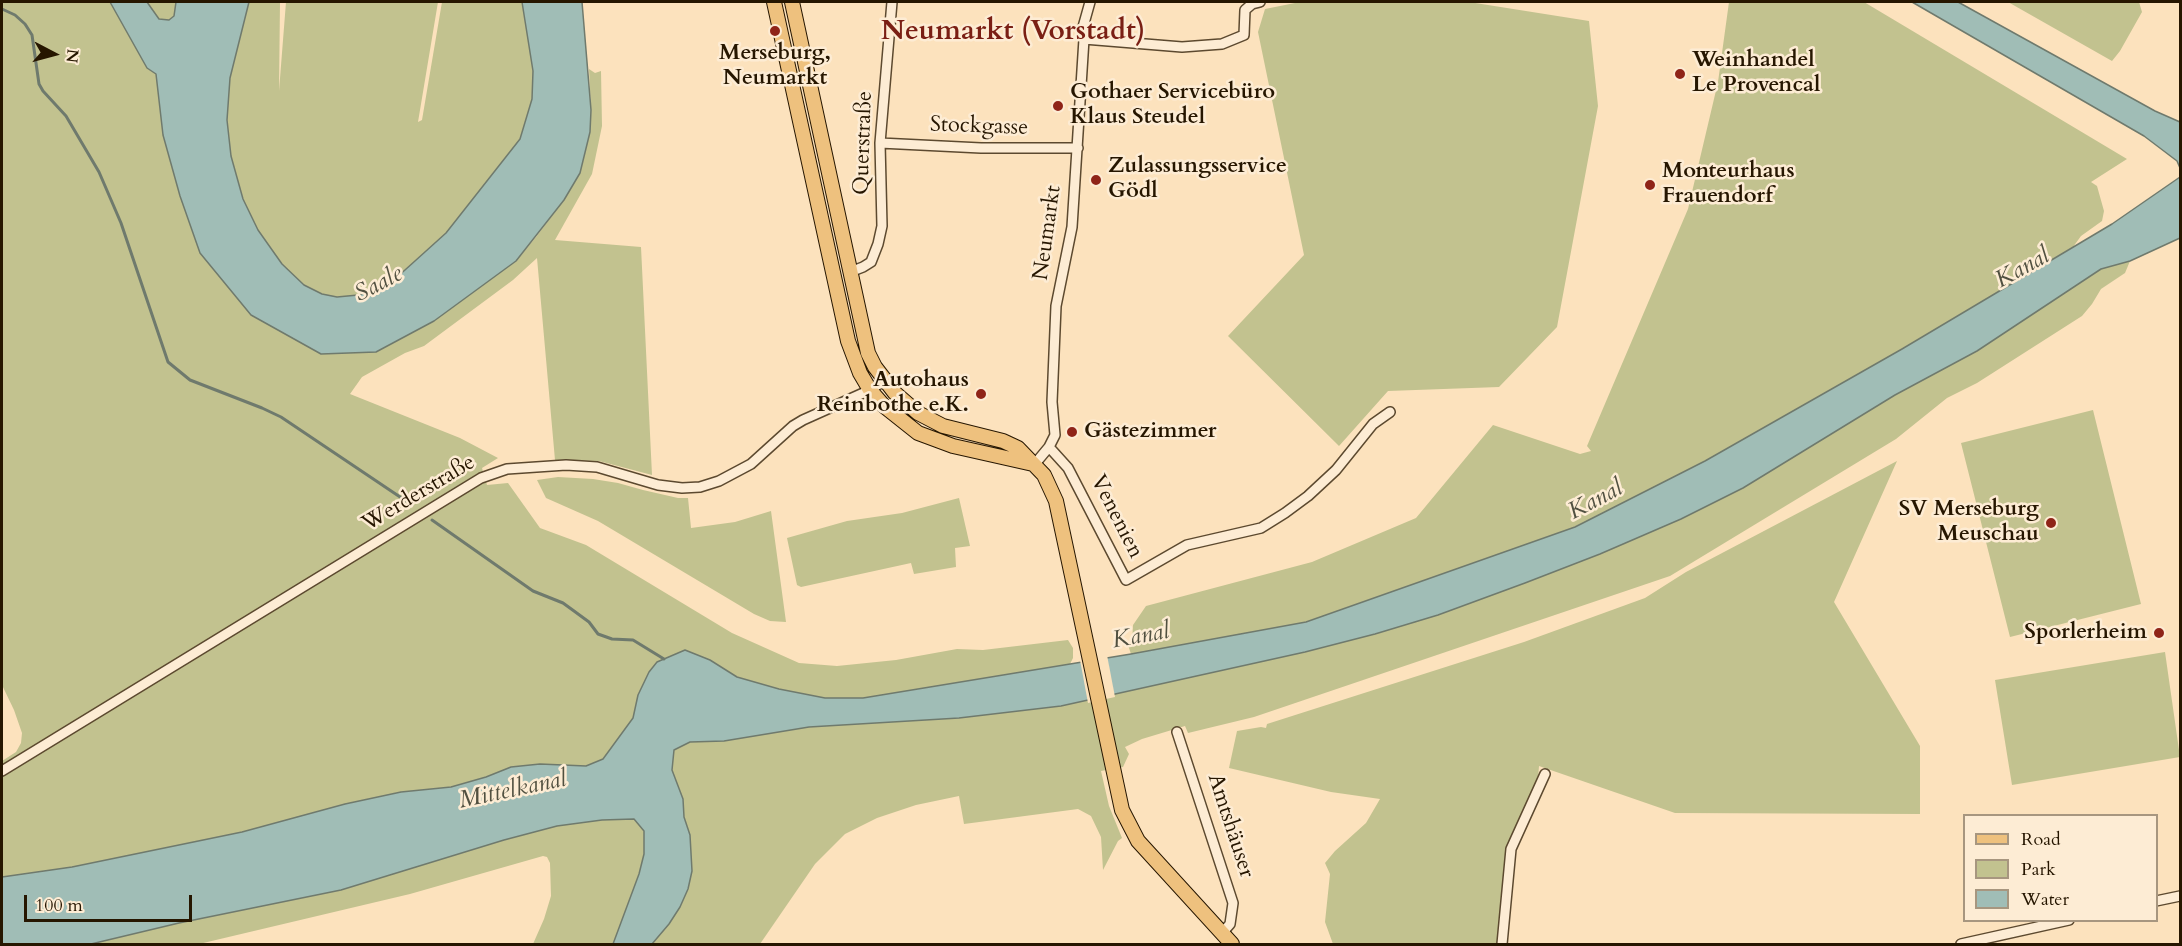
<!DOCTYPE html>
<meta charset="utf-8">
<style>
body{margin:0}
#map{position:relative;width:2182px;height:946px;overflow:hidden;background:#fce2bd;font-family:Cardo,serif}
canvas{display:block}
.frame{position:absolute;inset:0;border:3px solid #261600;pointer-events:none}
.legend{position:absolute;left:1963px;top:814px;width:195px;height:108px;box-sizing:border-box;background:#fdecd4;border:2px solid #a7967f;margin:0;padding:8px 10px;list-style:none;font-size:18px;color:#261600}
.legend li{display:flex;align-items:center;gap:12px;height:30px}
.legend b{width:30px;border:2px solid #a7967f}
.north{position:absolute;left:24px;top:24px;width:60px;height:60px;-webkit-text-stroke:4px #fdecd4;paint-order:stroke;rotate:96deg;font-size:16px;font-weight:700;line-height:24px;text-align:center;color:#261600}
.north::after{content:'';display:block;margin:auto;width:21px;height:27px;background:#261600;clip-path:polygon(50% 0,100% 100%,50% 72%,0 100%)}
.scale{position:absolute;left:24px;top:895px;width:168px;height:27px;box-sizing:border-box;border:3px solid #261600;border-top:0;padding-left:8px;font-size:18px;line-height:21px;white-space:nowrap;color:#261600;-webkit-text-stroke:4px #fdecd4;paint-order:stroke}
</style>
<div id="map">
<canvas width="2182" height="946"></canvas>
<div class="frame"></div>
<ul class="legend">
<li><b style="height:8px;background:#eec17e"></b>Road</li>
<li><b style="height:16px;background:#c2c28f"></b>Park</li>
<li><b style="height:16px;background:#a0bdb6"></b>Water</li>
</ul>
<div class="north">N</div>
<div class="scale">100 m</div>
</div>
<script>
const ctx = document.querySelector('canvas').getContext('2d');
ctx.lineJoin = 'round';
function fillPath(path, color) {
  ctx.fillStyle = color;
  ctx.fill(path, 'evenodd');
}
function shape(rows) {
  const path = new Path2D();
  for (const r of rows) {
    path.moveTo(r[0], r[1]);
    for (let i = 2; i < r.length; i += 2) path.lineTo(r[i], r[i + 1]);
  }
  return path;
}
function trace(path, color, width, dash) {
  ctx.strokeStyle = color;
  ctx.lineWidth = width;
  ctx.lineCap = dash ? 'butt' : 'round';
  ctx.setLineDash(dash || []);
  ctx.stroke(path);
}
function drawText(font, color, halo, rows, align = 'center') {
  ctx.font = font + ' Cardo,serif';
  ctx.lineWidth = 5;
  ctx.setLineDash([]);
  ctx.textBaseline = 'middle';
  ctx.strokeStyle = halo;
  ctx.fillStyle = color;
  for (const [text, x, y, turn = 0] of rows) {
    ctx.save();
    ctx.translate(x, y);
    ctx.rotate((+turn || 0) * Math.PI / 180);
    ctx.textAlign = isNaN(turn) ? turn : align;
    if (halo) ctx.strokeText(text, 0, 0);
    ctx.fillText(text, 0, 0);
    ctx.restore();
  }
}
fillPath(shape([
 [2,2,110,2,147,68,156,74,163,135,180,196,376,352,434,321,516,261,536,237,564,200,580,173,590,132,591,110,589,69,595,73,601,71,602,126,592,174,555,240,641,247,652,475,599,461,555,460,537,258,513,280,424,346,405,353,362,377,350,394,460,438,498,458,482,468,487,485,508,483,540,528,586,545,732,633,799,663,837,666,896,660,957,649,983,650,1068,640,1073,648,1073,658,1070,664,863,698,825,698,779,689,737,677,710,660,685,650,657,662,649,672,638,695,633,718,603,759,586,766,540,764,511,767,486,777,451,787,401,792,345,804,242,832,72,867,2,877,2,761,16,752,21,743,22,733,14,710,2,685],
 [147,2,176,2,174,16,169,20,159,19],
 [249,2,280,2,279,91,286,2,438,2,418,122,422,120,442,2,522,2,533,71,532,99,520,139,446,233,395,279,378,289,358,295,337,297,322,294,304,285,282,264,258,230,243,199,231,156,227,120,230,78],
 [1300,2,1469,2,1589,21,1598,106,1557,327,1499,387,1388,391,1339,446,1228,336,1304,255,1258,32,1265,9],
 [1729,2,1864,2,2127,159,2091,182,2097,186,2104,211,2102,221,2081,236,2073,247,1902,349,1705,461,1575,527,1306,622,1131,654,1127,642,1132,643,1133,625,1146,606,1312,562,1416,518,1493,425,1580,454,1591,451,1587,446,1688,209,1718,82],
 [2008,2,2139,2,2142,12,2120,51,2112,61],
 [2130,261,2125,273,2101,289,2092,304,2082,316,1977,383,1947,398,1896,439,1670,576,1254,717,1188,733,1185,726,1142,739,1125,747,1129,754,1123,767,1101,771,1109,806,1122,838,1118,841,1103,870,1101,837,1091,816,1078,809,964,824,959,796,916,805,877,818,845,834,815,864,760,944,652,944,669,924,680,907,688,889,692,871,690,835,684,817,683,799,672,770,673,750,690,742,724,741,809,727,959,718,1061,706,1305,652,1438,615,1600,554,1681,519,1743,488,1895,395,1977,351,2101,269],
 [2093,410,2141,604,2010,637,1961,443],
 [1897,461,1834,602,1920,746,1920,814,1675,813,1539,766,1538,778,1508,843,1498,944,1333,944,1325,922,1330,874,1325,863,1335,851,1366,823,1380,799,1331,792,1229,768,1237,731,1261,727,1266,728,1267,724,1524,642,1645,598,1686,572],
 [558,477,593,479,618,483,643,490,678,498,688,498,691,528,735,522,771,511,786,622,770,621,754,614,598,521,546,498,537,480],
 [959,498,970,546,955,548,956,567,914,574,911,563,801,587,797,585,787,538,847,521,902,513],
 [2165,652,2180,757,2012,785,1995,680],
 [634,819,644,831,644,854,639,874,615,940,618,944,533,944,544,919,551,896,550,863,547,857,543,856,410,894,199,944,91,944,179,923,341,890,504,840,557,826,602,820]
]), '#c2c28f');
const water = shape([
 [110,2,147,2,159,19,169,20,174,16,176,2,249,2,230,78,227,120,231,156,243,199,258,230,282,264,304,285,322,294,337,297,358,295,378,289,395,279,446,233,520,139,532,99,533,71,522,2,582,2,591,110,590,132,580,173,564,200,516,261,434,321,376,352,321,354,251,315,200,253,180,196,163,135,156,74,147,68,110,2],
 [1912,2,1958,2,2155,111,2180,122,2180,168,2177,161,2144,136,1912,2],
 [2180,177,2180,238,2130,261,2101,269,1977,351,1895,395,1743,488,1681,519,1600,554,1525,583,1438,615,1375,634,1305,652,1061,706,959,718,809,727,724,741,690,742,674,750,672,770,683,799,684,817,690,835,692,871,688,889,680,907,669,924,652,944,613,944,639,874,644,854,644,831,634,819,602,820,557,826,504,840,341,890,179,923,91,944,2,944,2,877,72,867,242,832,345,804,401,792,451,787,486,777,511,767,540,764,586,766,603,759,633,718,638,695,649,672,657,662,685,650,710,660,737,677,779,689,825,698,863,698,1131,654,1306,622,1575,527,1705,461,1902,349,2112,224,2180,177]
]);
fillPath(water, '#a0bdb6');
trace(water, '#6f7a6d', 1.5);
fillPath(shape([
 [1107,655,1115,697,1088,703,1080,660]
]), '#fce2bd');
trace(shape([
 [2,9,15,15,25,24,32,35,39,84,43,91,66,116,99,172,121,223,168,362,190,380,262,408,281,417,412,505],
 [432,520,533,591,563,603,574,611,589,622,598,634,612,639,633,640,664,659]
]), '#6f7a6d', 3);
const street = shape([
 [1084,39,1182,47,1222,44,1244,35,1245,10,1252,4,1260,2],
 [880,143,981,148,1078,148],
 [850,272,863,267,871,262,878,244,882,226,880,143,892,2],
 [1049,447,1068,468,1126,580,1187,545,1261,528,1285,513,1308,496,1336,470,1373,424,1390,412],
 [1034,465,1049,447,1055,435,1052,402,1056,306,1072,227,1084,39,1083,27,1090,2],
 [1177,732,1233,903,1230,924,1223,932],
 [2,771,481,478,507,469,566,465,597,467,658,485,682,488,700,487,719,481,751,464,793,426,803,420,870,390,885,380],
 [2156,901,2180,896],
 [1502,944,1511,849,1545,774],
 [1961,944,2069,920]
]);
const primary = shape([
 [774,2,848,341,860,373,870,390,884,406,918,433,953,446,1033,464],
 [792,2,868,353,875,367,895,393,918,413,943,426,1003,441,1018,448,1044,475,1056,501,1122,810,1138,841,1232,944]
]);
trace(street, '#5c492f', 12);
trace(primary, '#261600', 16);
trace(street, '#fdecd4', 9);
trace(primary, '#eec17e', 14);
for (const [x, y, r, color] of [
 [775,31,6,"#8f2418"],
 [1680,74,6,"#8f2418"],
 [1058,106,6,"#8f2418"],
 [1096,180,6,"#8f2418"],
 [1650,185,6,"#8f2418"],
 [981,394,6,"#8f2418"],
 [1072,432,6,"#8f2418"],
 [2051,523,6,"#8f2418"],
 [2159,633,6,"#8f2418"]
]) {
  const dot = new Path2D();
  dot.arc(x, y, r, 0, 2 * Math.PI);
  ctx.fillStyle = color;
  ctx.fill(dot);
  trace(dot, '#fdecd4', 2);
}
drawText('bold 22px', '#261600', '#fdecd4', [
 ["Merseburg,",775,54,"center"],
 ["Neumarkt",775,79,"center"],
 ["Weinhandel",1692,61],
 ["Le Provencal",1692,86],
 ["Gothaer Servicebüro",1070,93],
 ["Klaus Steudel",1070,118],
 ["Zulassungsservice",1108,167],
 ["Gödl",1108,192],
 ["Monteurhaus",1662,172],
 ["Frauendorf",1662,197],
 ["Autohaus",969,381,"right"],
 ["Reinbothe e.K.",969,406,"right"],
 ["Gästezimmer",1084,432],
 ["SV Merseburg",2039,510,"right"],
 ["Meuschau",2039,535,"right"],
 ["Sporlerheim",2147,633,"right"]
], 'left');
drawText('22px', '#261600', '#fdecd4', [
 ["Stockgasse",979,127,2],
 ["Querstraße",864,143,-88],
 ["Neumarkt",1048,233,-82],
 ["Werderstraße",419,494,-31],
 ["Venenien",1116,517,63],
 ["Amtshäuser",1230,826,72]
]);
drawText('italic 24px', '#515040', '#fdecd4', [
 ["Kanal",2023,269,-29],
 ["Saale",379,285,-28],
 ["Kanal",1596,501,-28],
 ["Kanal",1141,637,-10],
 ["Mittelkanal",513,791,-12]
]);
drawText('bold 28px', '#7a1f14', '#fdecd4', [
 ["Neumarkt (Vorstadt)",1013,33]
]);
</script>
